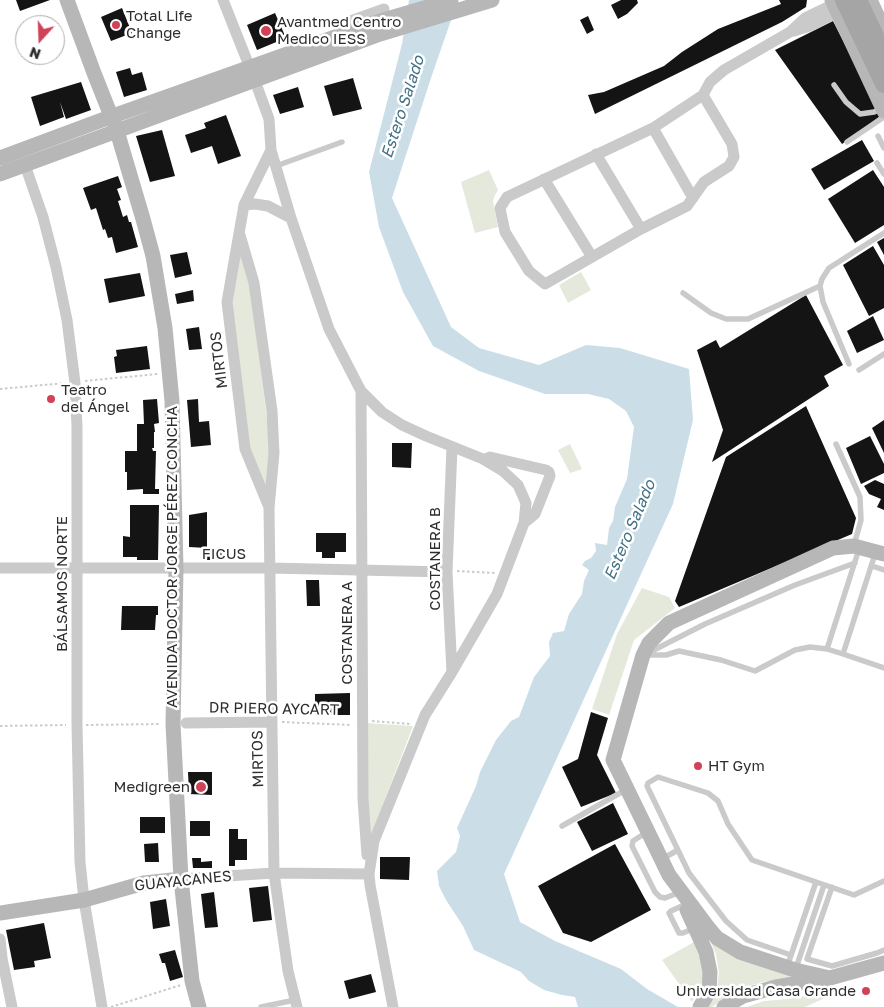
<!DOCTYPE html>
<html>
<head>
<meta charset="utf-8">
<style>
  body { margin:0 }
  #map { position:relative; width:884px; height:1007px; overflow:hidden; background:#fff; font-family:"Golos Text",sans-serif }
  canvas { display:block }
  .north { position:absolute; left:15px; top:15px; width:50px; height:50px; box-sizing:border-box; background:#fff; border:1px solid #ababab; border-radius:50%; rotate:200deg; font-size:14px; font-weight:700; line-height:20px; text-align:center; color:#2d2d2d }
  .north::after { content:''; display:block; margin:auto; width:18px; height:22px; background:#d24257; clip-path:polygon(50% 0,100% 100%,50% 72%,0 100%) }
</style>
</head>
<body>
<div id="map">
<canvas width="884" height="1007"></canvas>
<div class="north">N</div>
</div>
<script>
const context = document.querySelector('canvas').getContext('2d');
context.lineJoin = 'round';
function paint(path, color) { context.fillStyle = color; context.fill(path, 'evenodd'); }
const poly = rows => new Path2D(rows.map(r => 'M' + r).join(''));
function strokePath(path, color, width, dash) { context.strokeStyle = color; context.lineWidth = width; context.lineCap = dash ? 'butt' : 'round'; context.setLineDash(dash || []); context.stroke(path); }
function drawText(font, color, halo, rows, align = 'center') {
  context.font = font + ' "Golos Text",sans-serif'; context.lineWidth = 5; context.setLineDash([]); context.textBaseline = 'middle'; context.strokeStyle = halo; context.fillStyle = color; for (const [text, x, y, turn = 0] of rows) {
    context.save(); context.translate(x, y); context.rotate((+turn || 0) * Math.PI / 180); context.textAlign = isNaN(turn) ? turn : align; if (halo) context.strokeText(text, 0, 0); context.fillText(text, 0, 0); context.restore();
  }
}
const green = poly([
  [489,170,498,190,495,195,493,201,498,227,475,233,461,182],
  [235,233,246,257,270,441,269,508,245,449,223,303],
  [581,272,591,290,568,303,559,285],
  [570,444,582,469,570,473,558,450],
  [642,588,669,597,675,608,634,640,609,715,592,709,617,634],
  [366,723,413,726,367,846],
  [708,936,797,978,763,982,736,990,712,1007,707,1007,717,987,719,973,716,954],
  [694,942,703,960,704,978,692,1002,662,960],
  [848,988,805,1007,747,1007,764,1001,788,999]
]);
const water = poly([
  [409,0,458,0,431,78,392,198,451,327,479,348,539,365,586,345,620,348,689,369,693,420,673,504,504,874,520,922,555,941,621,969,647,989,678,1007,578,1007,575,997,562,995,544,990,529,981,521,972,474,950,463,926,446,900,439,886,437,871,456,852,460,836,457,828,476,786,480,772,496,740,511,721,519,717,534,677,550,656,549,642,553,633,564,631,569,614,582,594,584,581,589,570,582,565,585,561,591,558,596,551,595,543,607,545,609,528,613,521,615,507,627,479,634,427,626,411,609,399,588,394,545,394,479,371,433,346,403,292,379,227,369,172,402,44]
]);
const building = poly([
  [16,0,50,0,20,11],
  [621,0,637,0,638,3,627,14,618,19,611,5],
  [779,0,807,0,806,7,782,22,595,114,588,95,604,92,664,66,682,52,718,29,781,4],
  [122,8,132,33,111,41,101,17],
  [275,13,286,38,257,50,247,25],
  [588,16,594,30,587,34,580,20],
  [833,21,876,105,879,117,842,144,775,50],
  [130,68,132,75,142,72,147,90,124,97,116,72],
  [353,78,362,109,333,116,324,86],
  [81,82,91,110,66,119,60,102,64,117,40,126,31,97],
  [298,87,304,107,280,114,273,95],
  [226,115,241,156,218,164,212,146,191,153,185,135,206,128,204,123],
  [162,130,175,176,150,182,136,136],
  [862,140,874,161,824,190,811,169],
  [873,170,884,187,884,225,855,243,828,199],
  [118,176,122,187,117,189,121,200,118,201,123,217,127,215,129,222,131,222,138,247,116,253,112,237,108,238,105,229,103,230,96,208,91,210,83,188],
  [884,238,884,255,877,242],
  [873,246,884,265,884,308,869,316,843,265],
  [187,252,192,274,175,278,170,255],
  [140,273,145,296,109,303,104,279],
  [193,290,194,301,177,304,175,294],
  [806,295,843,365,824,376,829,386,712,462,723,430,697,350,716,340,720,348],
  [873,316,884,340,857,353,847,331],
  [199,327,202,349,189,350,186,329],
  [147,346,150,369,116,373,114,357,117,356,116,350],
  [157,399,159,423,154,424,155,432,154,432,154,448,152,448,153,451,156,451,155,489,159,489,159,494,143,494,143,489,127,490,127,472,125,472,125,451,137,451,137,424,144,424,143,400],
  [198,399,199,422,209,421,211,445,191,447,187,400],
  [806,406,856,518,852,534,679,607,675,601,726,457],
  [884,420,884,453,872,428],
  [870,436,884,464,884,473,861,484,846,448],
  [392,443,412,443,411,468,392,467],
  [875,480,884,484,884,510,877,507,881,499,869,494,864,486],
  [130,505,159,505,158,560,137,560,137,557,123,557,123,536,130,537],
  [207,512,207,548,189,547,189,515],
  [316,533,346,533,346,552,335,552,335,558,322,558,322,552,316,552],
  [223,548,223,560,206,560,206,549],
  [306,580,319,580,320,606,307,606],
  [122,606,158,606,158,615,156,615,155,630,121,630],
  [350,693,350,715,315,715,315,694],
  [591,712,608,718,597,755,616,793,581,807,562,767,578,759],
  [188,772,212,772,212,795,189,794],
  [613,803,628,834,592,851,577,822],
  [140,817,165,817,165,833,140,833],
  [190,821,210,821,210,836,190,836],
  [229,829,238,829,238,839,247,839,247,860,235,860,235,866,229,866],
  [158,843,159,862,145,862,144,844],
  [615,844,651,910,591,942,563,933,538,886],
  [380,857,410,857,409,880,380,879],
  [192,858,201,858,201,862,212,861,212,868,193,868],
  [268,886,272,920,253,922,249,888],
  [214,892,218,927,205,928,201,894],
  [166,899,170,926,153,929,150,902],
  [44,923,51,958,34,961,35,967,14,970,6,930],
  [175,950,183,977,170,981,165,963,162,963,159,954],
  [371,974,376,992,349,999,344,981]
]);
const path = poly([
  [85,381,157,374],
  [0,389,65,383],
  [457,571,495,573],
  [372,721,410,724],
  [282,722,352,725],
  [86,725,161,724],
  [0,726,66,725],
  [111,1007,181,985]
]);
const lane = poly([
  [834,85,846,102,860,114,874,112,882,108],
  [878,136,884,148],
  [847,142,884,117],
  [877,163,884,174],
  [276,166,342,142],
  [683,293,711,313,726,319,748,319,820,286],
  [849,364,823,302,820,286,822,279,829,268,884,233],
  [859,370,884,354],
  [836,444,860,497,861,520,854,545],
  [872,566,884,570],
  [827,649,859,549],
  [648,653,705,624,795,585,855,563],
  [843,654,875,554],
  [645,655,666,655,679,651,721,660,755,671,795,650,810,647,827,649,843,654,884,668],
  [562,826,627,789],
  [647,832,633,841,632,846,655,892,660,897,665,898,678,893],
  [662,859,678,850],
  [832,887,807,959,832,966,877,953,884,950],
  [684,905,671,911,669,913,679,933,683,933,695,928],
  [791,955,747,940,726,921,689,873,647,786,648,783,658,777,708,793,718,801,728,824,752,860,854,895,884,881],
  [787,967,816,882],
  [796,968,824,885],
  [261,1007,295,1000]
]);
const street = poly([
  [223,0,250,68],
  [794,31,810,26,838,12],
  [344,34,342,28,345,23,384,9],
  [255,81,269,119,271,150,291,218,329,329,361,391,382,412,402,425,426,436,483,459,503,471,518,485,526,503,524,523,497,594,452,672,425,715,374,841,369,874,370,885,393,1007],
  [703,95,732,144,734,157,729,166,704,182,687,206,641,229,545,284,529,271,505,232,500,208,507,197,653,128,703,95,710,82,724,70,790,32,805,18,834,4],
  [653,128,693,198],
  [596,154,641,229],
  [25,165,43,217,56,267,67,320,75,383,77,427,77,725,80,862,84,900,102,1007],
  [544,179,592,257],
  [244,205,255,204,268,206,291,218],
  [240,235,254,283,272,411,274,453,269,508,274,873,288,971,297,1007],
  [361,391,363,799,367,855],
  [452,447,447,572,452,672],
  [485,459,490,457,546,470,549,472,550,476,535,514,524,523],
  [268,505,245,449,227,302,244,205,271,150],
  [0,568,270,568,447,572],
  [186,723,272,722],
  [181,879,274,873,369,874],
  [0,939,2,958,12,1007]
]);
const secondary = poly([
  [67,0,94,73,117,131,143,219,153,256,165,328,172,401,176,569,173,724,181,879,192,981,199,1007],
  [832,0,884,111],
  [870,0,884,30],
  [0,158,110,117,377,22,451,0],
  [0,174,380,34,492,0],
  [687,910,706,952,710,972,709,991,700,1007],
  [0,913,84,900,144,883,181,879],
  [830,978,795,970,740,952,717,938,707,926,669,875,613,760,643,655,649,643,669,623,833,548,854,546,884,554],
  [724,1007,743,996,776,987,830,978,884,963]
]);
const primary = poly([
  [844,0,884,84],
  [858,0,884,55]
]);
const markers = [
  [116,25,5,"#d24257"],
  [266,31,6,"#d24257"],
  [51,399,5,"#d24257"],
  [698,766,5,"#d24257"],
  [201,787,6,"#d24257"],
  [866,991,5,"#d24257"]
];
const poiNames = [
  ["Total Life",126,16],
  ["Change",126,33],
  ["Avantmed Centro",277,22],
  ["Medico IESS",277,39],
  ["Teatro",61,390],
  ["del Ángel",61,407],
  ["HT Gym",708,766],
  ["Medigreen",190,787,"right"],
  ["Universidad Casa Grande",856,991,"right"]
];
const streetNames = [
  ["MIRTOS",219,360,-97],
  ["FICUS",224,554],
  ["AVENIDA DOCTOR JORGE PÉREZ CONCHA",172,557,-90],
  ["COSTANERA B",435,559,-90],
  ["BÁLSAMOS NORTE",62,584,-90],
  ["COSTANERA A",347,633,-90],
  ["DR PIERO AYCART",274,709,1],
  ["MIRTOS",258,759,-91],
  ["GUAYACANES",183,881,-6]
];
const waterNames = [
  ["Estero Salado",403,107,-72],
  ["Estero Salado",630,530,-67]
];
paint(green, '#e4e9dc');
paint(water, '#cbdee7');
paint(building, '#141414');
strokePath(path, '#cacaca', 2, [2.5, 2.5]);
strokePath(lane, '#cacaca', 5.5);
strokePath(street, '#cacaca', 11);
strokePath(secondary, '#b7b7b7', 15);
strokePath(primary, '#a5a5a5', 18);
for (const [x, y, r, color] of markers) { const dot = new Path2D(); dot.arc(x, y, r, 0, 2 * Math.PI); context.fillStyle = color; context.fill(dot); strokePath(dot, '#fff', 2); }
drawText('15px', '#2d2d2d', '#fff', poiNames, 'left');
drawText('15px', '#2d2d2d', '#fff', streetNames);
drawText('italic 16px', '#447286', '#fff', waterNames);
</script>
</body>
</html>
